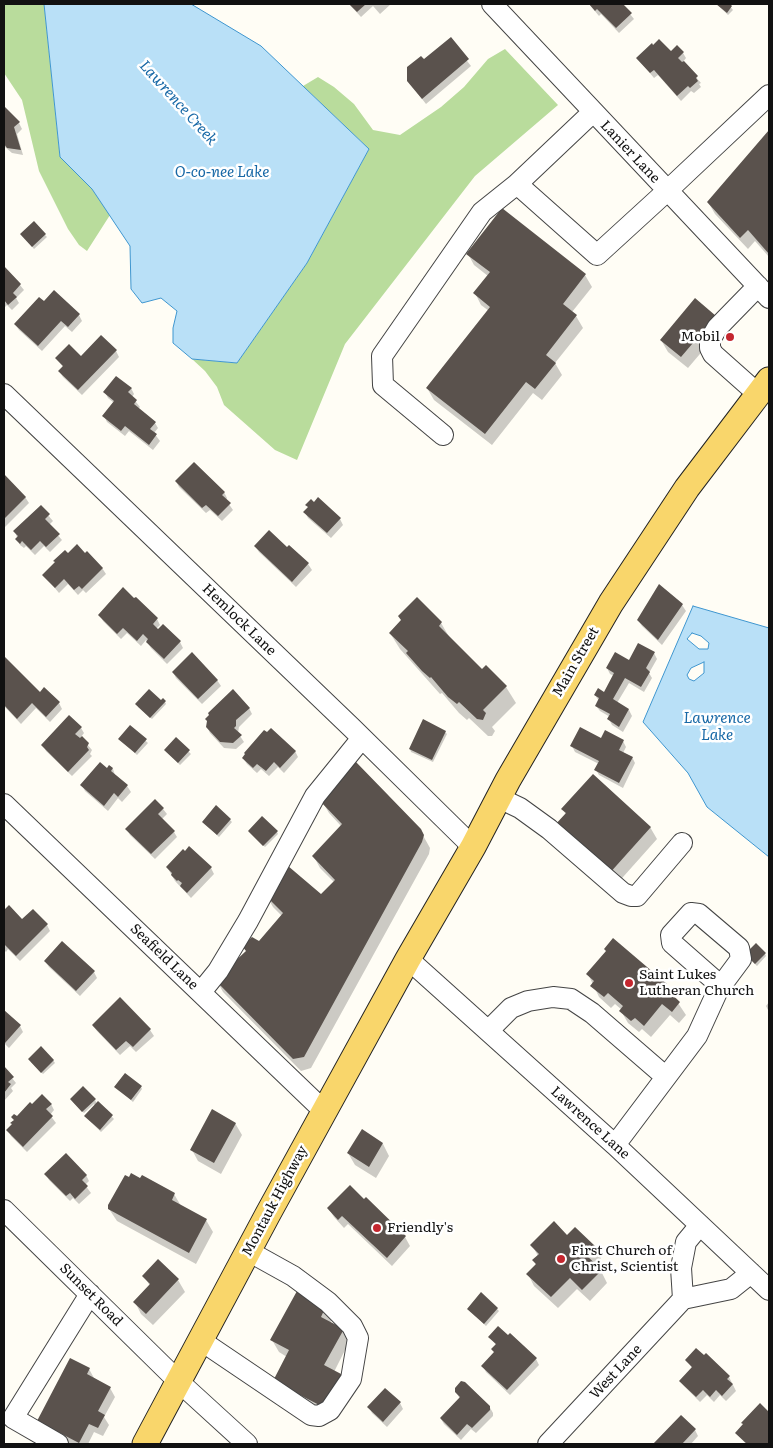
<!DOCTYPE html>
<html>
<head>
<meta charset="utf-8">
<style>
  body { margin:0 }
  #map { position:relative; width:773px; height:1448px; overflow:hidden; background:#fffdf5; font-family:Literata,serif }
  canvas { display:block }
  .frame { position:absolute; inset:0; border:5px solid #111; pointer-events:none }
</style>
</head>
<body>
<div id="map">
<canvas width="773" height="1448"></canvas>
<div class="frame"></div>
</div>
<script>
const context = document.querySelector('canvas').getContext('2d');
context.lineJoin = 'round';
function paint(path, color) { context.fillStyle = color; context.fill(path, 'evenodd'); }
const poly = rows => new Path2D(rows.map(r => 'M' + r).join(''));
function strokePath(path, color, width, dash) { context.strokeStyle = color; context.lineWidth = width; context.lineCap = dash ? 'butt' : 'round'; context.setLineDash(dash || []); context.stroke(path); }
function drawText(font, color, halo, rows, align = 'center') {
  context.font = font + ' Literata,serif'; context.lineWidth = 5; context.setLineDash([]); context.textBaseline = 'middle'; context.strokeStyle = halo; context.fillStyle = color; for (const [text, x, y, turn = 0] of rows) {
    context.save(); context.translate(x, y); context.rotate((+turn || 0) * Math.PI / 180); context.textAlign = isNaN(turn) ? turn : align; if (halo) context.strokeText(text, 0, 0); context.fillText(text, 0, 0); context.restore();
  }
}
const forest = poly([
  [4,4,44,4,60,157,92,189,110,215,87,251,79,245,68,229,39,171,22,100,4,73],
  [505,49,558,105,475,176,345,344,297,460,275,450,224,405,217,387,205,371,192,359,237,363,307,263,369,149,303,86,318,77,334,87,354,104,373,130,400,135,441,107,464,87,488,59]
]);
const water = poly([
  [44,4,191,4,261,46,369,149,307,263,237,363,192,359,173,343,173,328,177,311,161,298,142,303,131,289,130,246,92,189,60,157,44,4],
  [693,606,769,628,769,857,707,807,688,773,643,722,693,606],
  [692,633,701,636,709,643,708,649,699,649,687,639,692,633],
  [704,662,704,673,694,681,689,679,687,675,691,668,704,662]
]);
const shadow = poly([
  [349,4,391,4,380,14,373,6,361,17],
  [589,4,622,4,634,19,619,33,601,14,599,16],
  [719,4,728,4,733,10,728,15,720,7],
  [450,39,471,66,426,104,408,81,424,61],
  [671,52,683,53,686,58,683,62,701,83,699,84,701,87,694,93,691,91,681,101,658,75,654,78,638,59],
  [4,108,19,123,22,129,17,134,23,155,12,153,5,147,4,148],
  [769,132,769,257,755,241,748,249,715,214,708,202],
  [503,210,585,275,592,287,572,312,576,316,583,328,555,363,562,375,542,400,533,393,492,445,434,400,427,388,489,311,481,305,475,293,488,276,474,265,468,254],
  [45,235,47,237,34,249,23,236],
  [4,268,20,285,24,290,16,298,19,303,12,310,7,305,4,308],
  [695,300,722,328,688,368,668,352,661,340],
  [44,303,79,315,82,321,72,332,65,326,42,351,19,330,15,324],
  [116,351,119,357,82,395,63,377,59,371,63,367,56,358,81,358],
  [131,388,134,394,132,397,140,407,138,409,155,423,158,428,154,433,160,441,153,450,129,431,125,436,107,422,104,416,114,403,108,398,105,392],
  [4,476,25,497,29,503,4,528],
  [176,481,224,492,227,498,226,500,233,510,222,521,210,510,206,513,179,487],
  [41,507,53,521,49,525,62,540,50,552,44,546,35,555,26,546,24,548,20,545,15,532],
  [305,512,340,519,343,525,331,538,308,518],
  [255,546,287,549,289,547,308,564,312,570,296,587,259,552],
  [68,555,102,568,106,574,86,593,83,590,78,595,68,584,59,593,44,575],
  [660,586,682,605,686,611,662,645,642,626,638,620],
  [417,599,441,623,451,640,482,671,506,687,516,703,492,727,495,731,492,736,488,736,469,718,467,720,459,713,442,693,440,694,400,649,390,633,402,621],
  [100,615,157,619,160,625,156,629,158,631,163,626,180,642,183,648,167,664,151,648,146,640,141,646,127,633,121,639,103,621],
  [654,653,657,659,649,673,652,678,644,692,629,683,617,703,629,710,632,716,623,732,612,725,609,719,610,717,600,711,596,706,599,701,595,695,604,693,614,676,610,674,607,668],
  [4,658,40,694,59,703,62,709,50,722,36,708,21,724,4,706],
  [173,672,217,680,221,686,202,704,176,678],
  [165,702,166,704,152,719,138,707],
  [249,708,252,714,239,727,238,733,244,742,236,749,224,748,210,733,207,727],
  [130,727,148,743,137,755,120,739],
  [81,728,84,733,81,737,92,750,90,754,92,756,72,776,46,751,43,745],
  [445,732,447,734,433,762,411,752,410,749],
  [176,739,191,754,180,765,165,750],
  [602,740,623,741,626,747,623,753,632,757,635,763,623,788,599,775,596,770,599,764,575,752,572,746],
  [295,751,298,757,284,773,278,767,269,776,261,769,257,773,247,764,243,758],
  [110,766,113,769,115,775,127,786,131,792,122,802,118,798,108,811,85,791,82,785],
  [322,801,420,830,430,848,429,854,311,1068,301,1071,223,992,217,981,259,943,282,916,273,907,266,895,321,895,334,882,320,868,314,857,341,826,329,813],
  [163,809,167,814,161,820,174,832,177,837,155,859,130,835,127,829],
  [563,810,650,827,657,839,615,886],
  [230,820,232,822,219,837,203,822],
  [277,832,278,834,265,847,251,833],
  [167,867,211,868,214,874,191,898,175,881],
  [9,907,22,921,33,910,47,925,50,931,20,961,8,949,6,952,4,950,4,912],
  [607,952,666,985,686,1015,679,1023,670,1015,651,1037,642,1029,639,1032,628,1023,621,1011,622,1010,615,1004,611,1008,599,997,588,974],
  [765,954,766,956,757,966,748,957],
  [45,961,94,972,97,978,80,996,49,967],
  [120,999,150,1030,154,1036,136,1052,130,1046,120,1055,97,1031,93,1026],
  [769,1002,769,1012,766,1006],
  [4,1011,20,1026,23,1032,9,1048,4,1043],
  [53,1060,55,1063,43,1074,31,1062],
  [4,1068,16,1083,11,1088,13,1091,4,1101],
  [116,1087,141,1087,142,1089,133,1102],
  [95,1100,97,1104,98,1103,114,1119,101,1132,87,1118,95,1106,94,1104,84,1113,73,1102],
  [51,1104,54,1110,50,1115,56,1123,27,1152,11,1136,8,1130,17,1118],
  [235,1123,242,1135,221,1174,198,1161,192,1150],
  [362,1131,383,1144,389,1156,376,1178,355,1165,348,1153],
  [46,1174,86,1175,89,1181,85,1185,91,1193,79,1204,73,1198,70,1201,49,1180],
  [141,1180,174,1194,181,1206,206,1220,213,1232,196,1264,117,1221,109,1209],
  [366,1198,405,1237,410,1246,392,1266,348,1224,344,1228,334,1217,329,1209,364,1201],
  [567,1236,594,1247,601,1258,595,1265,601,1271,607,1283,590,1301,577,1289,558,1308,534,1286,528,1274,536,1265,534,1261,538,1256,532,1245],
  [144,1276,178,1280,185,1292,153,1325,141,1314,135,1302,150,1286],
  [326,1307,332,1319,330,1323,343,1330,349,1342,334,1372,332,1419,281,1392,287,1357,279,1352,272,1340],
  [468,1309,497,1309,499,1311,486,1326],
  [490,1337,536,1359,539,1365,510,1395,486,1372,483,1366,495,1353,496,1345],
  [687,1360,729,1377,736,1391,726,1401,720,1395,714,1402,707,1395,700,1402,684,1386,680,1381,692,1368],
  [89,1369,94,1378,110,1388,115,1397,104,1417,109,1425,103,1436,94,1432,88,1444,71,1444,43,1430],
  [456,1392,489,1406,493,1413,493,1416,476,1433,471,1429,461,1440,444,1424,441,1419,460,1399],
  [400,1403,403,1409,387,1427,372,1413,369,1407],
  [760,1404,769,1413,769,1444,746,1444,736,1433],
  [681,1417,695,1430,698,1436,691,1444,655,1444]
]);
const building = poly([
  [349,4,366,4,357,12],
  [589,4,623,4,632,13,616,28,597,9,595,11],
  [716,4,730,4,732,6,727,13],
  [451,37,469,59,422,99,407,81,407,67,421,56,424,59],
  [659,39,671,51,677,45,684,52,678,58,682,62,684,61,698,76,696,78,698,81,690,88,688,86,677,96,654,70,650,73,636,58,652,43,653,45],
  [4,106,20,122,14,127,21,150,7,148,4,144],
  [769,130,769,254,748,230,740,238,707,202],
  [502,208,586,274,563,304,577,315,546,355,556,363,535,389,526,382,485,434,426,388,490,307,473,293,490,272,466,254],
  [34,221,46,234,32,247,20,234],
  [4,266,21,284,13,293,17,297,8,305,4,300],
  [54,290,80,314,68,327,61,321,38,346,14,324,39,297,44,301],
  [695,298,716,316,681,357,660,340],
  [101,335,117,350,78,390,58,371,63,366,55,358,69,344,81,356],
  [116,376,132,388,128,392,137,400,134,404,156,422,150,429,157,434,149,445,125,426,121,431,102,416,114,401,103,392],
  [194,462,225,492,222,495,231,503,218,516,206,505,202,508,175,481],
  [4,474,26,497,4,519],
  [318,497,341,518,327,533,303,512,308,507,305,505,311,499,314,502],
  [41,505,50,514,45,519,60,534,46,547,40,541,31,550,22,541,20,544,15,539,18,536,13,531],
  [269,530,287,547,289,545,309,563,292,582,254,546],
  [77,544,85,553,87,551,103,568,82,589,79,586,74,590,64,579,55,588,42,575,55,562,53,561,65,550,68,553],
  [659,584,683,604,658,640,637,620],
  [123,587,134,598,136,597,158,618,153,624,158,629,163,624,181,641,164,659,146,642,148,639,143,634,137,641,123,628,117,634,98,615],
  [417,597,442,622,439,626,482,669,486,665,507,686,483,710,486,713,483,720,477,719,459,702,457,704,448,697,431,677,430,678,422,671,406,653,408,651,389,633,401,620,398,616],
  [638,643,655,652,646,668,650,672,641,687,625,678,613,699,629,709,619,727,607,719,610,714,595,706,599,698,594,695,598,688,604,692,614,673,606,668,615,652,629,660],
  [192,652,218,680,198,699,172,672],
  [4,656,40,692,44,687,60,702,46,717,32,703,17,719,4,705],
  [149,689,161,700,163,698,166,701,150,718,135,704],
  [233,689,250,708,236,720,236,726,234,728,242,735,233,743,220,742,206,727,207,721,205,719,209,715,208,713],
  [69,715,82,727,75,734,80,738,82,736,89,743,87,747,89,750,68,772,41,745],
  [423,719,446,731,432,760,409,749],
  [130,725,147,739,135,753,118,739],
  [580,727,601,738,605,730,624,740,619,750,633,757,619,783,594,770,599,761,570,746],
  [271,728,296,751,280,768,274,762,266,771,257,764,253,768,242,758,245,754,244,753,264,730,267,732],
  [176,737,190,750,178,763,164,750],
  [100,762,107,768,109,765,113,768,111,771,128,785,118,797,114,793,104,806,80,785],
  [356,762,421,829,424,835,422,842,304,1057,293,1059,215,980,246,951,242,946,252,937,259,941,283,913,265,895,281,860,321,894,335,880,312,856,342,824,320,801],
  [593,774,651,827,608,875,554,826,566,813,561,809],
  [155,799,164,808,158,814,175,831,151,854,125,829],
  [216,805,231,819,217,835,202,822],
  [262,816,278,831,263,846,248,831],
  [189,846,212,867,187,893,180,886,182,883,178,880,177,881,171,875,172,873,166,867,183,849,185,851],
  [9,905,22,919,33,909,48,924,16,956,4,944,4,910],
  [613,938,667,984,664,987,680,1002,672,1012,662,1004,644,1026,635,1018,631,1021,619,1011,623,1006,608,993,604,997,590,986,594,981,586,974,606,951,604,949],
  [62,941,95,971,76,991,44,961],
  [756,943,766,953,755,964,745,954],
  [120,997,151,1029,133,1047,126,1041,116,1050,92,1025],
  [4,1010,21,1025,5,1043,4,1041],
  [41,1046,54,1060,41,1073,28,1059],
  [4,1066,14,1077,8,1082,11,1084,4,1093],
  [125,1073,142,1086,131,1100,114,1087],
  [83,1086,96,1099,82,1112,70,1099],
  [42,1094,52,1104,46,1109,53,1116,23,1147,6,1130,12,1124,10,1123,14,1120,11,1117,14,1114,17,1116,30,1102,32,1104],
  [98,1101,113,1115,100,1130,84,1116],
  [212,1109,236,1123,214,1163,190,1150],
  [362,1129,383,1143,369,1167,347,1153],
  [66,1153,87,1175,82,1180,88,1186,75,1199,70,1193,66,1196,44,1174],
  [131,1173,140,1178,142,1175,175,1193,172,1200,207,1219,189,1253,108,1209,108,1205,125,1175,129,1177],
  [350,1185,364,1199,366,1197,406,1236,387,1258,342,1216,338,1220,327,1208],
  [554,1221,567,1235,575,1227,595,1246,586,1255,602,1270,582,1290,570,1278,551,1297,526,1274,536,1264,532,1260,539,1254,530,1245],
  [158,1259,179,1279,146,1314,133,1302,150,1284,142,1276],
  [297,1291,326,1306,321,1317,344,1329,324,1365,343,1375,325,1408,273,1381,289,1350,270,1340],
  [481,1292,498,1308,484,1324,467,1309],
  [498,1326,508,1335,510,1333,537,1358,507,1390,481,1366,494,1352,491,1349,496,1344,488,1337],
  [696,1348,704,1355,706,1353,730,1376,727,1379,733,1384,722,1396,716,1390,710,1397,703,1390,696,1397,679,1381,692,1367,685,1360],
  [70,1358,90,1368,87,1374,111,1387,98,1411,105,1415,98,1428,89,1424,79,1443,37,1421],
  [461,1381,465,1382,490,1406,490,1410,472,1428,467,1424,457,1435,440,1418,460,1397,455,1392,455,1388],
  [385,1388,401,1402,383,1422,367,1407],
  [760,1403,769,1412,769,1444,747,1444,735,1433,743,1424,741,1423],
  [681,1415,696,1429,682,1444,653,1444]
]);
const minor = poly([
  [492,4,769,298],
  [593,112,517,184,597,255,667,191,769,95],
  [758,286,717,328,710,340,710,348,713,354,758,394],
  [4,394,352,728,473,847],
  [443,435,383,385,382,356,482,212,517,184],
  [499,798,520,808,549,829,623,893,631,896,637,896,682,843],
  [4,804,324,1111],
  [408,959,615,1145,769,1290],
  [201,992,218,971,248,921,315,796,362,738],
  [488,1031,511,1008,528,1001,553,997,571,999,592,1013,666,1077],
  [615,1145,697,1036,718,990,721,986,741,959,739,948,699,914,691,913,671,935,672,943,721,986],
  [4,1210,178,1381,247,1444],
  [683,1299,681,1268,686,1242,700,1225],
  [200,1340,311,1415,319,1416,330,1410,351,1379,358,1338,352,1326,328,1302,293,1276,248,1251],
  [58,1444,13,1418,90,1294],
  [548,1444,683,1299,731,1289,751,1273]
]);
const major = poly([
  [145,1444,269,1212,408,959,473,847,508,780,611,603,687,488,769,380]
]);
const markers = [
  [730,337,5,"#c4262e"],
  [629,983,5,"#c4262e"],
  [377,1228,5,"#c4262e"],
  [561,1259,5,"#c4262e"]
];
const streetNames = [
  ["Lanier Lane",630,152,47],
  ["Hemlock Lane",239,620,44],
  ["Main Street",576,662,-60],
  ["Seafield Lane",164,957,44],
  ["Lawrence Lane",590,1123,42],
  ["Montauk Highway",275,1201,-62],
  ["Sunset Road",91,1295,45],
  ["West Lane",616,1372,-47]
];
const poiNames = [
  ["Mobil",720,337,"right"],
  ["Saint Lukes",639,975],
  ["Lutheran Church",639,991],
  ["Friendly's",387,1228],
  ["First Church of",571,1251],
  ["Christ, Scientist",571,1267]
];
const waterNames = [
  ["Lawrence Creek",178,103,48],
  ["O-co-nee Lake",222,173],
  ["Lawrence",717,719],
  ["Lake",717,736]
];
paint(forest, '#b9dc9c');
paint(water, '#b9e0f7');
strokePath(water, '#3f96cf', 1);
paint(shadow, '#0003');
paint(building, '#5a524d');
strokePath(minor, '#444', 22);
strokePath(major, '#222', 27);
strokePath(minor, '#fff', 20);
strokePath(major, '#f9d66b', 25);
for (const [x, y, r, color] of markers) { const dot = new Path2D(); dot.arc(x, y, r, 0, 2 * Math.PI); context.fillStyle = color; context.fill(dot); strokePath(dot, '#fff', 2); }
drawText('14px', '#111', '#fff', streetNames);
drawText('14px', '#111', '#fff', poiNames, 'left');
drawText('italic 15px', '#1768a6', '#fff', waterNames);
</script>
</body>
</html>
